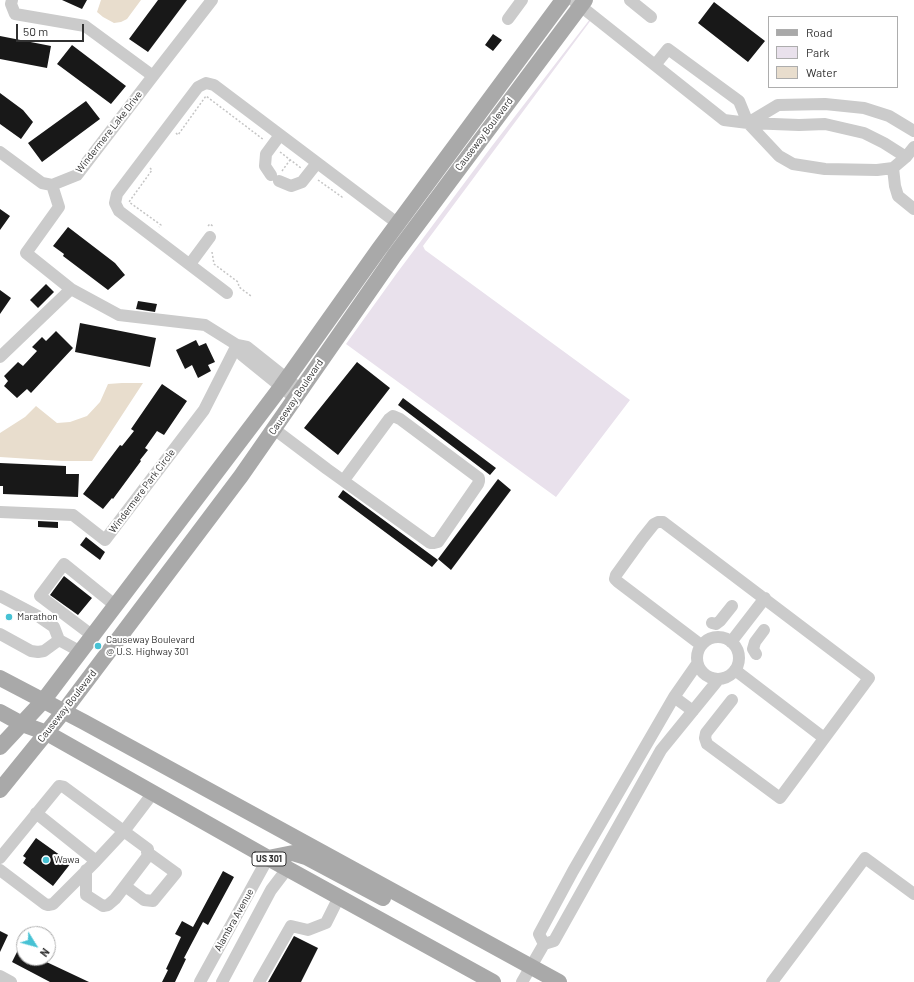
<!DOCTYPE html>
<html>
<head>
<meta charset="utf-8">
<style>
  body { margin:0 }
  #map { position:relative; width:914px; height:982px; overflow:hidden; background:#fff; font-family:Barlow,sans-serif }
  canvas { display:block }
  .legend { position:absolute; left:768px; top:16px; width:130px; height:72px; box-sizing:border-box; background:#fff; border:1px solid #adadad; margin:0; padding:5px 7px; list-style:none; font-size:12px; color:#313131 }
  .legend li { display:flex; align-items:center; gap:8px; height:20px }
  .legend b { width:20px; border:1px solid #adadad }
  .north { position:absolute; left:16px; top:926px; width:40px; height:40px; box-sizing:border-box; background:#fff; border:1px solid #adadad; border-radius:50%; rotate:127deg; font-size:11px; font-weight:700; line-height:16px; text-align:center; color:#313131 }
  .north::after { content:''; display:block; margin:auto; width:14px; height:18px; background:#47c2d4; clip-path:polygon(50% 0,100% 100%,50% 72%,0 100%) }
  .scale { position:absolute; left:16px; top:24px; width:68px; height:18px; box-sizing:border-box; border:2px solid #313131; border-top:0; padding-left:5px; font-size:12px; line-height:14px; white-space:nowrap; color:#313131; -webkit-text-stroke:3px #fff; paint-order:stroke }
</style>
</head>
<body>
<div id="map">
<canvas width="914" height="982"></canvas>
<ul class="legend">
<li><b style="height:5px;background:#a9a9a9"></b>Road</li>
<li><b style="height:11px;background:#e9e1ec"></b>Park</li>
<li><b style="height:11px;background:#e8ddcd"></b>Water</li>
</ul>
<div class="north">N</div>
<div class="scale">50 m</div>
</div>
<script>
const context = document.querySelector('canvas').getContext('2d');
context.lineJoin = 'round';
function paint(path, color) { context.fillStyle = color; context.fill(path, 'evenodd'); }
const poly = rows => new Path2D(rows.map(r => 'M' + r).join(''));
function strokePath(path, color, width, dash) { context.strokeStyle = color; context.lineWidth = width; context.lineCap = dash ? 'butt' : 'round'; context.setLineDash(dash || []); context.stroke(path); }
function drawText(font, color, halo, rows, align = 'center') {
  context.font = font + ' Barlow,sans-serif'; context.lineWidth = 4; context.setLineDash([]); context.textBaseline = 'middle'; context.strokeStyle = halo; context.fillStyle = color; for (const [text, x, y, turn = 0] of rows) {
    context.save(); context.translate(x, y); context.rotate((+turn || 0) * Math.PI / 180); context.textAlign = isNaN(turn) ? turn : align; if (halo) context.strokeText(text, 0, 0); context.fillText(text, 0, 0); context.restore();
  }
}
const green = poly([
  [590,19,591,20,423,246,425,250,630,400,556,497,346,344,397,273,492,146]
]);
const water = poly([
  [101,0,141,0,127,19,121,22,114,23,103,17,97,12],
  [122,383,143,383,92,461,62,461,0,457,0,433,25,417,36,406,57,423,70,422,87,416,100,402,108,384]
]);
const building = poly([
  [62,0,87,0,82,9],
  [158,0,187,0,148,52,129,39],
  [714,2,765,41,748,62,698,23],
  [493,34,502,40,493,51,485,45],
  [0,36,51,46,47,68,0,59],
  [72,45,126,86,111,104,57,64],
  [0,93,23,110,33,122,21,139,0,124],
  [86,101,100,119,42,162,28,143],
  [0,209,10,216,0,230],
  [68,227,115,263,125,275,108,290,63,256,64,254,53,246],
  [46,284,54,292,38,308,30,300],
  [0,290,11,298,0,314],
  [138,301,157,304,155,312,136,309],
  [80,323,156,338,150,367,75,352],
  [56,331,73,348,31,393,27,389,17,398,4,386,8,381,4,376,18,362,23,366,37,351,32,347,42,337,46,341],
  [196,340,199,346,206,343,215,362,208,365,211,371,198,378,192,365,185,369,176,350],
  [357,362,390,388,338,455,304,428],
  [162,384,187,401,164,435,157,431,145,448,148,450,140,460,141,461,113,499,112,498,103,509,83,494,120,445,122,446,134,431,131,429],
  [403,398,496,468,490,475,398,405],
  [0,463,66,466,66,474,79,474,78,497,3,494,3,486,0,486],
  [498,479,511,490,451,570,438,559],
  [343,490,438,560,432,567,338,497],
  [38,521,58,522,58,528,38,527],
  [86,537,105,552,100,560,80,545],
  [64,576,92,598,78,615,50,595],
  [36,838,71,863,53,886,23,863,26,858,23,856],
  [223,871,234,877,208,925,203,922,184,958,186,959,175,982,162,982,168,970,166,969,181,937,175,934,182,921,193,927],
  [0,931,8,935,0,952],
  [294,936,318,948,301,982,268,982],
  [24,938,24,958,38,958,89,982,50,982,12,962]
]);
const path = poly([
  [176,133,178,135,206,96,264,140],
  [280,152,301,168],
  [150,168,152,170,129,202,161,225,159,227],
  [282,171,290,160],
  [318,180,342,197,343,195],
  [208,226,210,224,214,227],
  [212,252,214,264,238,282,239,287,251,296]
]);
const minor = poly([
  [12,0,11,4,15,14,85,26,153,76,212,0],
  [573,0,724,120,748,123,778,105,825,104,864,108,889,116,914,131],
  [630,0,651,17],
  [508,19,522,0],
  [655,65,668,49,739,101,748,123],
  [0,152,42,183,52,185,77,175,153,76],
  [906,157,884,143,864,133,825,124,799,125,748,123,779,156,793,164,825,169,877,170,893,168,906,157,914,147],
  [893,168,895,186,898,196,914,209],
  [271,175,265,166,266,154,280,135],
  [279,181,291,186,302,182,317,163],
  [52,185,59,207,26,253,71,289,119,315,205,325,237,345,247,347,301,390],
  [190,264,210,237],
  [227,293,119,211,115,203,117,194,198,87,206,83,214,85,397,223],
  [237,345,242,355,295,398],
  [0,357,71,289],
  [274,429,327,469,430,543,434,543,438,542,478,484,479,481,479,478,400,419,393,416,389,419,344,480],
  [0,512,73,515,105,540,204,410,237,345],
  [0,596,38,616,54,627,59,640],
  [712,623,716,624,720,621,732,606],
  [0,634,31,651,38,652,44,651,59,640,81,652],
  [93,636,40,596,64,564,116,606],
  '697 658a21 21 0 1 1 42 0a21 21 0 1 1-42 0Z',
  [731,642,765,598],
  [701,645,618,582,615,579,616,575,642,539,654,524,658,522,663,522,869,678,780,798,707,744,705,738,706,733,732,700],
  [756,654,753,649,755,642,764,630],
  [735,670,824,738],
  [674,697,693,711],
  [36,813,96,861],
  [0,858,59,786,64,787,148,849,147,857,115,899,108,905,103,906,86,895,86,870],
  [0,870,45,904,48,905,53,904,96,861,124,831,153,793],
  [125,886,144,900,153,901,176,873,147,852],
  [544,944,539,934,573,871,674,697,697,664],
  [0,976,11,982],
  [200,982,268,858],
  [222,982,271,890,287,869],
  [259,982,291,926,308,930,326,923,339,897],
  [522,982,544,944,554,941,661,750,718,680],
  [772,982,865,858,914,894]
]);
const major = poly([
  [0,678,84,722,559,982],
  [0,712,22,724,47,733,268,858,493,982],
  [0,747,43,701,281,387,379,249,563,0],
  [0,790,64,711,241,476,394,256,585,0],
  [268,858,293,853,306,857,383,898]
]);
const markers = [
  [9,617,4,"#47c2d4"],
  [98,646,4,"#47c2d4"],
  [46,860,4,"#47c2d4"]
];
const shields = [
  [269,859,34]
];
const shieldNames = [
  ["US 301",269,859]
];
const streetNames = [
  ["Windermere Lake Drive",109,132,-52],
  ["Causeway Boulevard",484,134,-53],
  ["Causeway Boulevard",296,397,-56],
  ["Windermere Park Circle",142,491,-53],
  ["Causeway Boulevard",67,706,-52],
  ["Alambra Avenue",234,920,-61]
];
const poiNames = [
  ["Marathon",17,617],
  ["Causeway Boulevard",106,640],
  ["@ U.S. Highway 301",106,652],
  ["Wawa",54,860]
];
paint(green, '#e9e1ec');
paint(water, '#e8ddcd');
paint(building, '#181818');
strokePath(path, '#c5c5c5', 1.5, [2, 2]);
strokePath(minor, '#cbcbcb', 12);
strokePath(major, '#a9a9a9', 16);
for (const [x, y, r, color] of markers) { const dot = new Path2D(); dot.arc(x, y, r, 0, 2 * Math.PI); context.fillStyle = color; context.fill(dot); strokePath(dot, '#fff', 1.5); }
for (const [x, y, w] of shields) { const box = new Path2D(); box.roundRect(x - w / 2, y - 7, w, 14, 3); context.fillStyle = '#fff'; context.fill(box); strokePath(box, '#313131', 1); }
drawText('bold 9px', '#313131', null, shieldNames);
drawText('10px', '#313131', '#fff', streetNames);
drawText('10px', '#313131', '#fff', poiNames, 'left');
</script>
</body>
</html>
